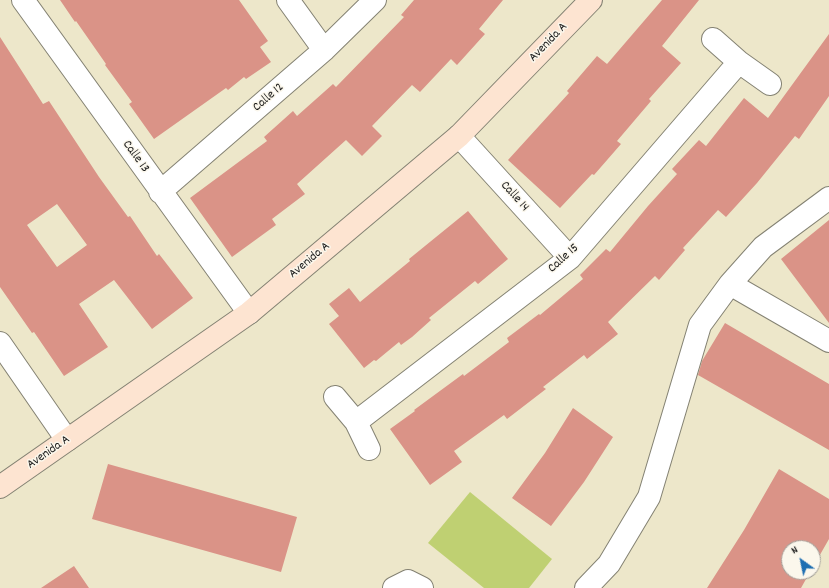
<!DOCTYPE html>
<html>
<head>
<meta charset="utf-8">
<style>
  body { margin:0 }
  #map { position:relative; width:829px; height:588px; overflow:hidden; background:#ede7ca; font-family:Dekko,sans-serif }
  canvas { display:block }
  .north { position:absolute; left:781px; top:540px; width:40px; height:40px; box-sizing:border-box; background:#fbf7ec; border:1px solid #a29f99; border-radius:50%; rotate:327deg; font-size:11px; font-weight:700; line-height:16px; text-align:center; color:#1c1c1c }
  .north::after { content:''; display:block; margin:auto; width:14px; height:18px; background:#1f6fb2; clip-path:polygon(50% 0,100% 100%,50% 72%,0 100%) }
</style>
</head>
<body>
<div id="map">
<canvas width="829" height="588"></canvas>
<div class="north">N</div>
</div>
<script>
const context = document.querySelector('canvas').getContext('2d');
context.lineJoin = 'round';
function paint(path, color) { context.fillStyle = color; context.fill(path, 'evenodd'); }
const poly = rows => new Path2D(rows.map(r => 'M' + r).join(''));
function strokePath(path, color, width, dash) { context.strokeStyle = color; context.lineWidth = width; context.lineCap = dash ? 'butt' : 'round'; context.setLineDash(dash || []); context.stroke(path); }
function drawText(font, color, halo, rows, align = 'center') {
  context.font = font + ' Dekko,sans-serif'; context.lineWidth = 3; context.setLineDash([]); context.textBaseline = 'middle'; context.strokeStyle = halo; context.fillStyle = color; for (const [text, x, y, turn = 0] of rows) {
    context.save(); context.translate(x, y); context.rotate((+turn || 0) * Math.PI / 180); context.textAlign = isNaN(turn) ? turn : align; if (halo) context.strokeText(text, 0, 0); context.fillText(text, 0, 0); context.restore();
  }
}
const green = poly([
  [470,492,552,559,529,588,484,588,428,543]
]);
const building = poly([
  [60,0,239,0,268,41,260,47,271,62,246,79,244,77,228,90,226,88,154,139,129,104,132,102,105,65,106,64,76,21,75,22],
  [414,0,503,0,479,29,485,34,457,65,451,59,420,92,412,85,372,126,382,136,362,156,346,140,297,184,305,194,272,219,276,225,232,257,190,198,267,141,264,137,293,111,297,116,333,84,336,87,404,17,401,15],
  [662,0,699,0,662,46,681,63,649,99,651,101,617,141,621,144,594,175,592,174,560,208,508,160,569,93,567,91,597,56,607,64],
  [829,34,829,96,799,139,795,136,757,183,726,217,718,210,683,248,685,250,659,280,655,276,608,322,618,334,587,359,584,355,543,387,546,389,507,419,504,415,454,451,462,462,430,485,390,429,415,411,414,410,463,374,464,376,509,342,507,338,539,314,540,315,583,279,580,275,606,249,610,252,648,206,677,174,672,169,699,140,706,146,744,98,768,118],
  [0,37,43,104,49,101,99,177,128,217,130,216,157,256,159,254,193,298,152,329,114,280,79,304,108,347,64,376,34,332,32,333,0,287],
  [57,204,87,245,57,267,27,225],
  [468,211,508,259,478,284,475,281,429,318,431,320,412,337,401,345,399,342,376,361,374,360,364,368,329,324,339,316,329,304,349,288,360,302,410,261,409,259],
  [829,220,829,323,781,259],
  [725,323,829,384,829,450,698,375,702,361],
  [573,408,613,437,584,482,551,526,512,498,545,453],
  [108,464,297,517,281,572,92,519],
  [779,469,829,499,829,539,813,567,813,548,789,548,789,572,810,572,801,588,707,588,744,530],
  [74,566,89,588,41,588]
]);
const street = poly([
  [23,0,249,313],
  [288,0,324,50],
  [713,39,739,62,770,84],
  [459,136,570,258],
  [160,192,324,50,375,0],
  [730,284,829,341],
  [0,343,67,440],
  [335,397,356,422,369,449],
  [356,422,570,258,739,62],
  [394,588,408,581,422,588],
  [586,588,609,564,649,497,700,325,730,284,763,247,829,198]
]);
const secondary = poly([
  [0,487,249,313,459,136,591,0]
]);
const streetNames = [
  ["Avenida A",549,43,-46],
  ["Calle 12",269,98,-41],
  ["Calle 13",135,157,54],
  ["Calle 14",514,197,48],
  ["Calle 15",564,259,-42],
  ["Avenida A",310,261,-40],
  ["Avenida A",49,453,-35]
];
paint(green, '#bfd072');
paint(building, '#da9387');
strokePath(street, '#848273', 24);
strokePath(secondary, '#848273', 24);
strokePath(street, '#fff', 22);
strokePath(secondary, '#fde4d1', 22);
drawText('13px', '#1c1c1c', '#fbf7ec', streetNames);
</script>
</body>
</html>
